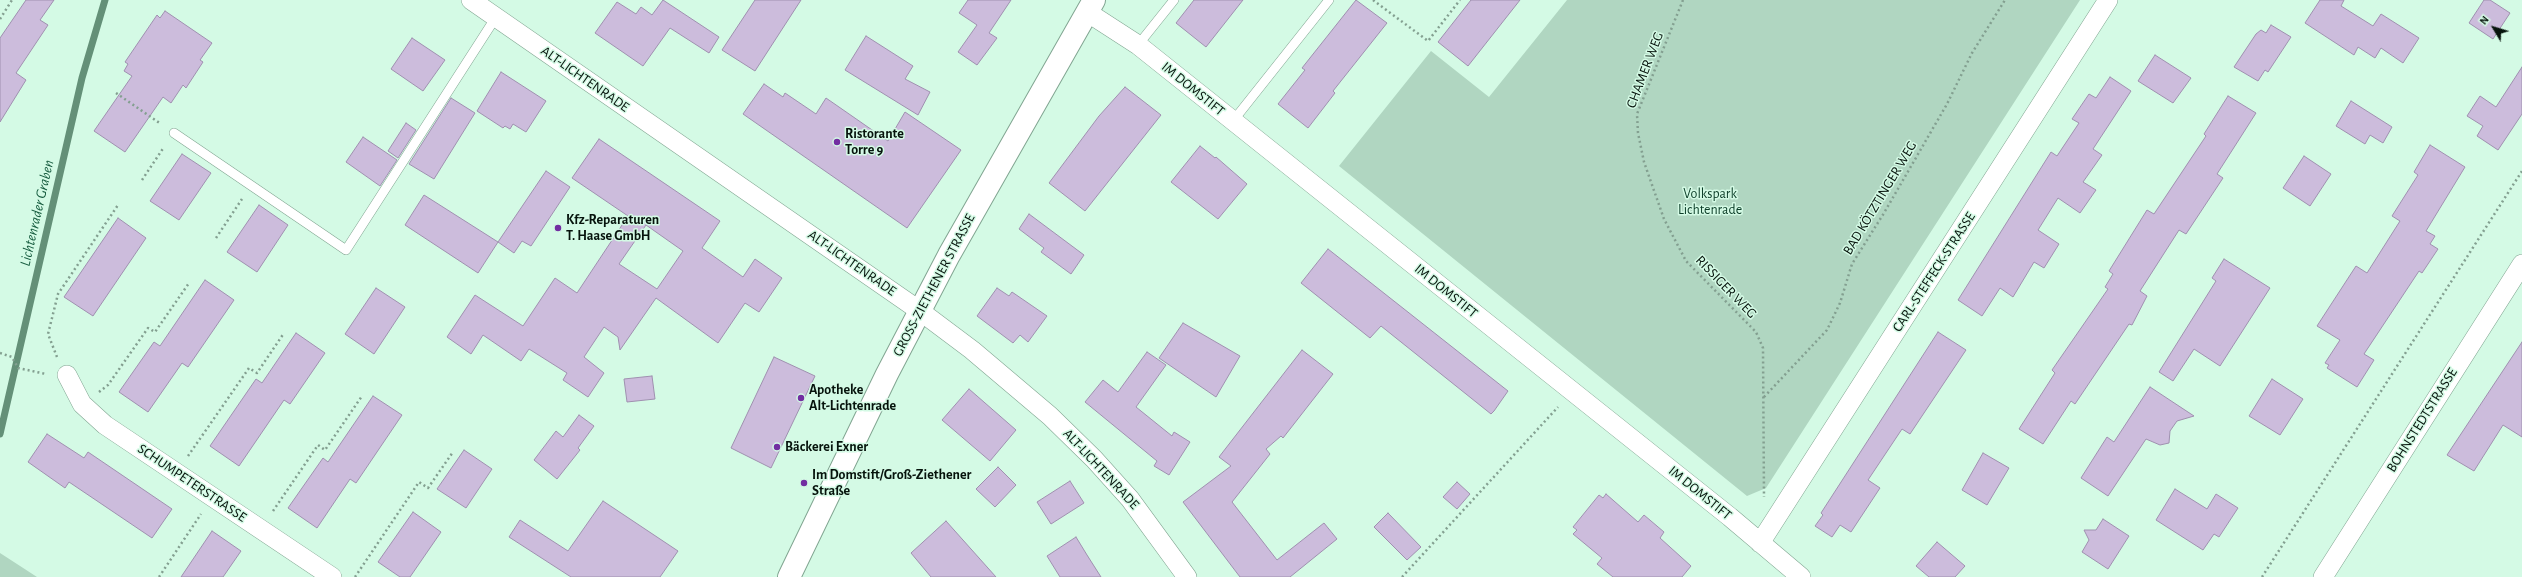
<!DOCTYPE html>
<html>
<head>
<meta charset="utf-8">
<style>
  body { margin:0 }
  #map { position:relative; width:2522px; height:577px; overflow:hidden; background:#d4fae5; font-family:"Alegreya Sans",sans-serif }
  canvas { display:block }
  .north { position:absolute; left:2474px; top:8px; width:40px; height:40px; -webkit-text-stroke:3px #d4fae5; paint-order:stroke; rotate:308deg; font-size:11px; font-weight:700; line-height:16px; text-align:center; color:#06130c }
  .north::after { content:''; display:block; margin:auto; width:14px; height:18px; background:#06130c; clip-path:polygon(50% 0,100% 100%,50% 72%,0 100%) }
</style>
</head>
<body>
<div id="map">
<canvas width="2522" height="577"></canvas>
<div class="north">N</div>
</div>
<script>
const context = document.querySelector('canvas').getContext('2d');
context.lineJoin = 'round';
function paint(path, color) { context.fillStyle = color; context.fill(path, 'evenodd'); }
const poly = rows => new Path2D(rows.map(r => 'M' + r).join(''));
function strokePath(path, color, width, dash) { context.strokeStyle = color; context.lineWidth = width; context.lineCap = dash ? 'butt' : 'round'; context.setLineDash(dash || []); context.stroke(path); }
function drawText(font, color, halo, rows, align = 'center') {
  context.font = font + ' "Alegreya Sans",sans-serif'; context.lineWidth = 3; context.setLineDash([]); context.textBaseline = 'middle'; context.strokeStyle = halo; context.fillStyle = color; for (const [text, x, y, turn = 0] of rows) {
    context.save(); context.translate(x, y); context.rotate((+turn || 0) * Math.PI / 180); context.textAlign = isNaN(turn) ? turn : align; if (halo) context.strokeText(text, 0, 0); context.fillText(text, 0, 0); context.restore();
  }
}
const green = poly([
  [1567,0,2080,0,1766,488,1747,496,1339,166,1431,51,1489,97],
  [0,553,17,564,37,577,0,577]
]);
const stream = poly([
  [0,434,82,78,105,0]
]);
const building = poly([
  [26,0,54,0,40,20,48,25,16,73,26,80,0,122,0,38,26,0],
  [663,0,719,37,709,53,670,28,643,66,595,33,617,2,636,14,641,7,652,15,663,0],
  [755,0,801,0,755,71,722,50,755,0],
  [968,0,1011,0,989,33,997,38,977,65,958,52,977,25,959,13,968,0],
  [1194,0,1243,0,1206,47,1176,23,1194,0],
  [1356,0,1387,23,1333,91,1335,93,1308,128,1278,104,1305,70,1302,68,1356,0],
  [1471,0,1520,0,1468,66,1438,42,1471,0],
  [2320,0,2344,0,2341,6,2373,26,2381,14,2419,38,2403,63,2381,48,2375,58,2358,47,2354,55,2305,23,2320,0],
  [2484,0,2490,0,2510,13,2493,39,2469,23,2484,0],
  [165,11,212,43,200,60,203,62,186,88,183,85,171,103,163,97,125,152,94,131,132,76,124,71,128,64,125,62,157,15,160,18,165,11],
  [2271,25,2291,37,2268,72,2265,70,2258,81,2234,67,2256,34,2261,30,2266,33,2271,25],
  [866,36,913,66,905,79,930,92,918,115,845,70,866,36],
  [412,38,445,60,423,91,391,69,412,38],
  [2155,55,2191,78,2173,103,2138,81,2155,55],
  [2522,67,2522,114,2498,150,2477,136,2483,126,2467,116,2480,96,2496,107,2522,67],
  [501,72,546,101,526,132,513,124,510,129,505,126,503,128,477,111,501,72],
  [2110,77,2131,91,2093,149,2102,155,2083,182,2096,190,2080,213,2058,198,2038,230,2059,244,2044,268,2034,262,2013,297,2000,288,1982,316,1958,300,2051,152,2057,156,2079,123,2072,119,2089,94,2096,98,2110,77],
  [764,84,783,97,785,93,816,114,826,98,888,141,905,112,961,150,907,228,743,114,764,84],
  [1125,87,1161,115,1085,211,1049,183,1099,116,1125,87],
  [2228,96,2256,113,2217,174,2223,178,2186,234,2179,230,2140,291,2147,296,2132,325,2129,324,2075,404,2071,401,2043,444,2019,429,2055,373,2052,370,2108,289,2105,287,2113,274,2109,271,2147,210,2154,214,2206,136,2204,134,2228,96],
  [451,98,475,113,434,179,409,164,451,98],
  [2351,101,2392,127,2383,143,2370,135,2365,144,2336,126,2351,101],
  [406,123,416,130,398,158,388,151,406,123],
  [363,137,397,160,380,186,346,162,363,137],
  [599,139,720,221,702,248,743,277,755,259,782,278,759,312,745,303,718,343,656,298,620,350,618,337,604,327,584,357,604,373,588,397,563,380,567,373,529,349,521,361,483,335,471,354,447,337,475,295,523,326,555,278,577,293,628,216,572,178,599,139],
  [646,225,683,251,657,289,619,264,646,225],
  [2430,145,2465,167,2426,231,2435,236,2430,244,2438,249,2422,273,2419,271,2364,354,2374,360,2357,387,2327,368,2329,365,2325,363,2340,340,2317,326,2356,266,2367,273,2400,221,2392,216,2418,175,2414,172,2430,145],
  [1200,146,1215,158,1216,157,1247,184,1218,219,1171,182,1200,146],
  [182,154,211,173,179,220,150,201,182,154],
  [2304,156,2331,174,2310,206,2283,188,2304,156],
  [546,171,570,187,531,246,522,241,514,253,498,242,478,273,405,225,424,195,498,242,546,171],
  [259,205,288,225,257,272,227,252,259,205],
  [1029,214,1084,255,1071,274,1041,252,1044,248,1019,229,1029,214],
  [118,218,146,238,93,316,64,297,118,218],
  [1328,249,1508,391,1494,411,1491,414,1381,326,1370,338,1301,283,1328,249],
  [2224,259,2270,288,2220,366,2194,349,2173,381,2159,372,2216,281,2212,278,2224,259],
  [205,280,234,300,188,367,182,363,148,412,119,392,154,342,160,346,205,280],
  [376,288,405,307,374,354,345,334,376,288],
  [997,288,1009,296,1012,292,1047,316,1028,342,1020,335,1013,343,977,316,997,288],
  [1183,323,1240,356,1216,397,1159,358,1183,323],
  [1938,332,1966,350,1910,434,1902,429,1868,480,1880,488,1851,532,1840,525,1832,537,1815,526,1823,515,1821,513,1938,332],
  [296,333,325,353,290,404,284,400,239,466,210,446,256,379,262,383,296,333],
  [2522,342,2522,437,2503,425,2474,471,2447,455,2522,342],
  [1302,350,1333,374,1283,438,1281,436,1266,449,1270,454,1232,502,1277,560,1324,523,1337,539,1290,577,1240,577,1183,502,1231,466,1219,457,1302,350],
  [1147,352,1166,365,1136,407,1172,436,1174,432,1190,442,1169,475,1154,466,1157,461,1085,402,1103,380,1118,392,1147,352],
  [774,357,815,376,771,468,731,448,774,357],
  [652,376,655,399,627,402,624,379,652,376],
  [2272,379,2303,399,2280,435,2249,416,2272,379],
  [2150,387,2194,416,2177,421,2170,431,2169,443,2160,445,2146,439,2108,496,2081,478,2107,437,2114,442,2150,387],
  [969,389,1016,430,990,461,942,420,969,389],
  [373,396,402,415,356,483,350,479,317,528,288,508,323,458,328,462,373,396],
  [579,415,594,426,578,448,580,450,557,479,534,460,556,431,563,437,579,415],
  [47,434,84,458,88,452,172,509,152,538,69,482,65,488,28,462,47,434],
  [464,450,492,469,466,508,437,489,464,450],
  [1983,453,2009,468,1987,505,1962,490,1983,453],
  [998,467,1016,485,995,507,976,489,998,467],
  [1070,481,1084,503,1051,524,1037,502,1070,481],
  [1457,482,1470,494,1457,509,1443,497,1457,482],
  [2175,489,2207,509,2216,494,2238,508,2219,537,2214,534,2203,550,2156,520,2175,489],
  [1606,494,1638,522,1644,515,1664,532,1660,538,1691,566,1682,577,1613,577,1597,564,1602,558,1573,534,1577,530,1573,527,1599,495,1603,498,1606,494],
  [603,501,678,551,660,577,571,577,509,537,520,520,568,551,603,501],
  [413,512,441,532,410,577,400,577,378,562,413,512],
  [1388,513,1421,547,1407,560,1374,527,1388,513],
  [2103,519,2129,536,2108,569,2082,552,2089,540,2084,530,2096,530,2103,519],
  [946,521,996,577,931,577,911,553,946,521],
  [212,531,241,551,223,577,181,577,212,531],
  [1076,537,1087,555,1101,577,1060,577,1047,556,1076,537],
  [1937,542,1965,566,1955,577,1929,577,1916,566,1937,542]
]);
const path = poly([
  [1373,0,1428,41,1460,0],
  [1683,0,1637,114,1638,133,1644,162,1664,219,1686,261,1756,332,1763,348,1764,497],
  [0,19,12,0],
  [116,93,161,124],
  [142,180,164,147],
  [216,238,242,199],
  [0,353,12,357,18,368,46,374],
  [57,357,48,334,58,294,118,205],
  [99,392,108,385,148,328,155,332,189,283],
  [1764,397,1827,330,1840,303,1852,264,1884,213,1947,104,1972,53,2005,0],
  [188,456,249,368,257,373,284,333],
  [273,511,318,445,325,450,362,396],
  [159,577,201,514],
  [355,577,419,482,428,488,453,452],
  [1402,577,1558,407],
  [2262,577,2522,171]
]);
const lane = poly([
  [1138,45,1174,0],
  [1233,121,1329,0],
  [174,133,346,250,496,17]
]);
const street = poly([
  [471,0,920,311,972,350,1050,416,1094,459,1130,499,1187,577],
  [1087,12,1138,45,1730,517,1801,577],
  [67,375,82,404,105,425,332,577],
  [1760,543,2108,0],
  [2323,577,2522,264]
]);
const secondary = poly([
  [789,577,887,374,949,255,1094,0]
]);
const markers = [
  [837,142,4,"#722ea1"],
  [558,228,4,"#722ea1"],
  [801,398,4,"#722ea1"],
  [777,447,4,"#722ea1"],
  [804,483,4,"#722ea1"]
];
const streetNames = [
  ["CHAMER WEG",1645,70,-69],
  ["ALT-LICHTENRADE",585,79,35],
  ["IM DOMSTIFT",1193,89,39],
  ["BAD KÖTZTINGER WEG",1880,198,-59],
  ["ALT-LICHTENRADE",852,263,35],
  ["CARL-STEFFECK-STRASSE",1934,272,-57],
  ["GROSS-ZIETHENER STRASSE",934,285,-62],
  ["RISSIGER WEG",1726,287,46],
  ["IM DOMSTIFT",1446,291,39],
  ["BOHNSTEDTSTRASSE",2422,420,-58],
  ["ALT-LICHTENRADE",1101,469,47],
  ["SCHUMPETERSTRASSE",192,483,34],
  ["IM DOMSTIFT",1700,493,39]
];
const poiNames = [
  ["Ristorante",845,134],
  ["Torre 9",845,150],
  ["Kfz-Reparaturen",566,220],
  ["T. Haase GmbH",566,236],
  ["Apotheke",809,390],
  ["Alt-Lichtenrade",809,406],
  ["Bäckerei Exner",785,447],
  ["Im Domstift/Groß-Ziethener",812,475],
  ["Straße",812,491]
];
const parkNames = [
  ["Volkspark",1710,194],
  ["Lichtenrade",1710,210]
];
const waterNames = [
  ["Lichtenrader Graben",37,213,-77]
];
paint(green, '#b0d6c1');
strokePath(stream, '#649078', 7);
paint(building, '#ccbcdc');
strokePath(building, '#9f90af', 1);
strokePath(lane, '#81a591', 10);
strokePath(street, '#81a591', 20);
strokePath(secondary, '#81a591', 24);
strokePath(path, '#839f90', 2.5, [2, 3]);
strokePath(lane, '#fff', 9);
strokePath(street, '#fff', 19);
strokePath(secondary, '#fff', 22);
for (const [x, y, r, color] of markers) { const dot = new Path2D(); dot.arc(x, y, r, 0, 2 * Math.PI); context.fillStyle = color; context.fill(dot); strokePath(dot, '#d4fae5', 1.5); }
drawText('14px', '#06130c', '#d4fae5', streetNames);
drawText('bold 14px', '#06130c', '#d4fae5', poiNames, 'left');
drawText('14px', '#0b3c27', '#d4fae5', parkNames);
drawText('italic 15px', '#185d40', '#d4fae5', waterNames);
</script>
</body>
</html>
